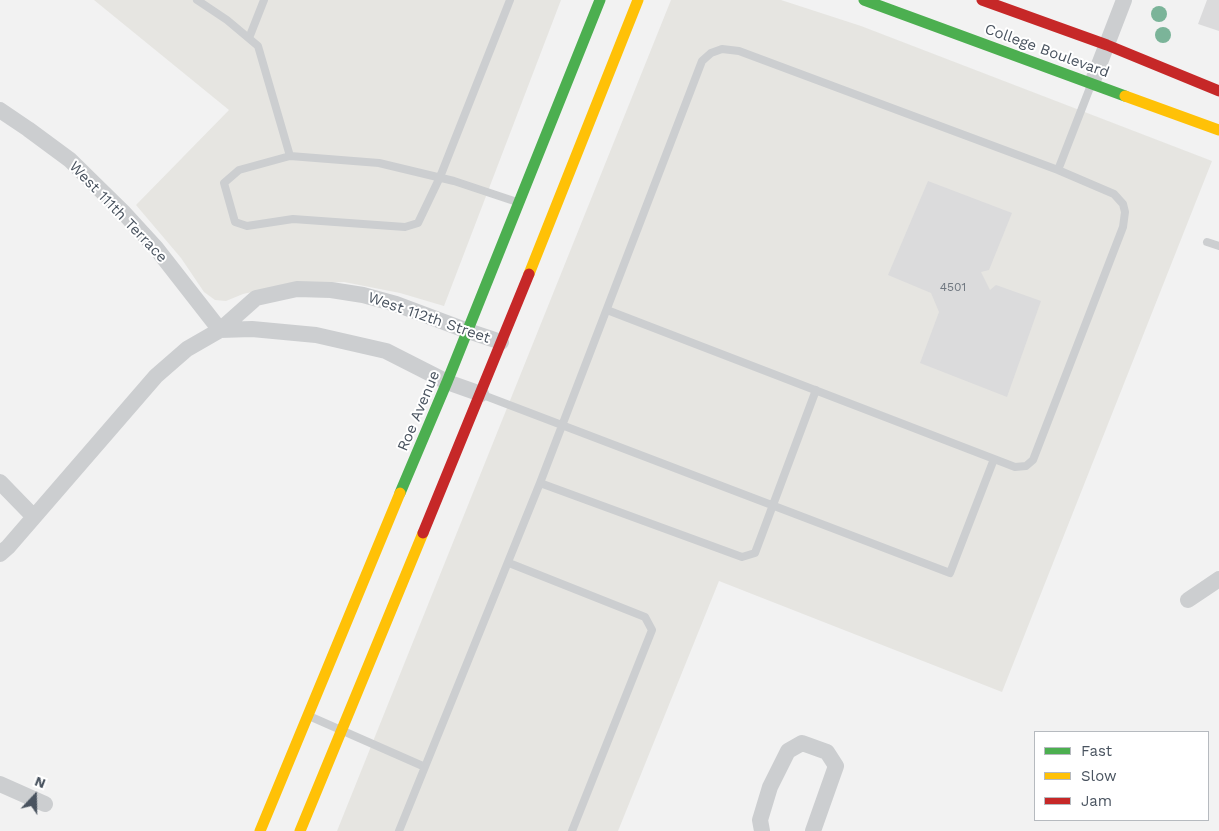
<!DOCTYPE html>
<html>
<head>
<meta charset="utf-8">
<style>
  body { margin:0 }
  #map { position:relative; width:1219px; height:831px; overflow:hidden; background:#f2f2f2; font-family:"Work Sans",sans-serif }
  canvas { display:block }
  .legend { position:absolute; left:1034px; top:731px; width:175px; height:90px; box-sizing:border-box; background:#fff; border:1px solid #b6babf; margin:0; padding:6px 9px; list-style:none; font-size:15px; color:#49535f }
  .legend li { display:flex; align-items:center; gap:10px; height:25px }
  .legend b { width:25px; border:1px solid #b6babf }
  .north { position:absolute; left:10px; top:771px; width:50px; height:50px; -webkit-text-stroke:4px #fff; paint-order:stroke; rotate:21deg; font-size:14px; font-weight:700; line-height:20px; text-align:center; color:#49535f }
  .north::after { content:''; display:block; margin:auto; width:18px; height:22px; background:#49535f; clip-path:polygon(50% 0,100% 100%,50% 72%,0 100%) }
</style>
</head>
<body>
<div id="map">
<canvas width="1219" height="831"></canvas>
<ul class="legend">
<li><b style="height:6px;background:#4caf50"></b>Fast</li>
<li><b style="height:6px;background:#ffc107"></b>Slow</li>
<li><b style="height:6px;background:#c62828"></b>Jam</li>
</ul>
<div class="north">N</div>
</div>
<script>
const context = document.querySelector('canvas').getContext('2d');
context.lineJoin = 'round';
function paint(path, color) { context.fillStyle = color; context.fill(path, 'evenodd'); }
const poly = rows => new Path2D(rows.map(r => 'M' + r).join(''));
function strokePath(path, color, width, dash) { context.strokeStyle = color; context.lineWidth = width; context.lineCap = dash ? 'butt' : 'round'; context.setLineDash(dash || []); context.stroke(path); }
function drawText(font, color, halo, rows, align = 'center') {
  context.font = font + ' "Work Sans",sans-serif'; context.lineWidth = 4; context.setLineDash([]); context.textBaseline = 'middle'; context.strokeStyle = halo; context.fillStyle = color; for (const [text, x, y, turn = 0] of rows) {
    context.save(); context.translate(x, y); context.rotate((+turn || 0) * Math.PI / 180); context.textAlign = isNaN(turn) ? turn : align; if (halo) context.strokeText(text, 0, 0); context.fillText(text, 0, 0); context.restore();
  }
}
const commercial = poly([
  [94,0,561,0,444,306,400,293,344,282,288,284,243,294,226,301,215,300,204,292,181,258,136,205,229,110],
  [671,0,781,0,861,26,1212,161,1002,692,719,581,618,831,337,831]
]);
const building = poly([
  [1207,0,1219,0,1219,31,1198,24],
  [928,181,1012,213,989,270,981,272,990,290,996,285,1041,301,1007,397,920,363,939,312,931,293,888,275]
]);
const lane = poly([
  [197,0,227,20,258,46,290,156,379,163,454,181,517,202],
  [249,38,264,0],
  [290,156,239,170,224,183,235,222,247,226,293,219,405,227,418,223,440,177,510,0],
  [1207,242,1219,246],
  [607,310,1015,467,1026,466,1033,460,1123,227,1125,212,1123,204,1114,194,1058,170],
  [483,395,950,573,994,459],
  [540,483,742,557,755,553,816,390],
  [509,563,645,617,652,630,572,831],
  [309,716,425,767],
  [399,831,540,483,702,61,711,53,722,49,739,51,1058,170,1091,85]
]);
const street = poly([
  [1092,83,1124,0],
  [0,110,28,129,70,160,123,212,156,248,220,330],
  [220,330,252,329,316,335,386,351,447,382,481,394],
  [0,482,34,517],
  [0,554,8,547,156,376,187,349,220,330,256,298,297,289,331,290,363,295,396,304,468,331,501,342],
  [1188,600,1219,579],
  [0,784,45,804],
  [762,831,760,820,770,787,788,751,802,743,827,752,836,766,813,831]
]);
const fast = poly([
  [864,0,1125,96],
  [400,493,447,382,600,0]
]);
const slow = poly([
  [1125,96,1219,130],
  [529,274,638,0],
  [260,831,400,493],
  [300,831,423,533]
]);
const jam = poly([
  [982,0,1107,45,1219,91],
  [423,533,529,274]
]);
const trees = [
  [1159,14],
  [1163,35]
];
const numberNames = [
  ["4501",953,287]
];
const streetNames = [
  ["College Boulevard",1047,51,20],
  ["West 111th Terrace",118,212,46],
  ["West 112th Street",429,318,19],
  ["Roe Avenue",419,411,-67]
];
paint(commercial, '#e6e5e1');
paint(building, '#dbdbdc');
strokePath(lane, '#ccced0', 8);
strokePath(street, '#ccced0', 16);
strokePath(fast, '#4caf50', 11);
strokePath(slow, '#ffc107', 11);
strokePath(jam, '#c62828', 11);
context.fillStyle = '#7bb499';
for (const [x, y] of trees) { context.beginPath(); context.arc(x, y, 8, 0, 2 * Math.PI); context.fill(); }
drawText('12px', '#6e767f', null, numberNames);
drawText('15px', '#49535f', '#fff', streetNames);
</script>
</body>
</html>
